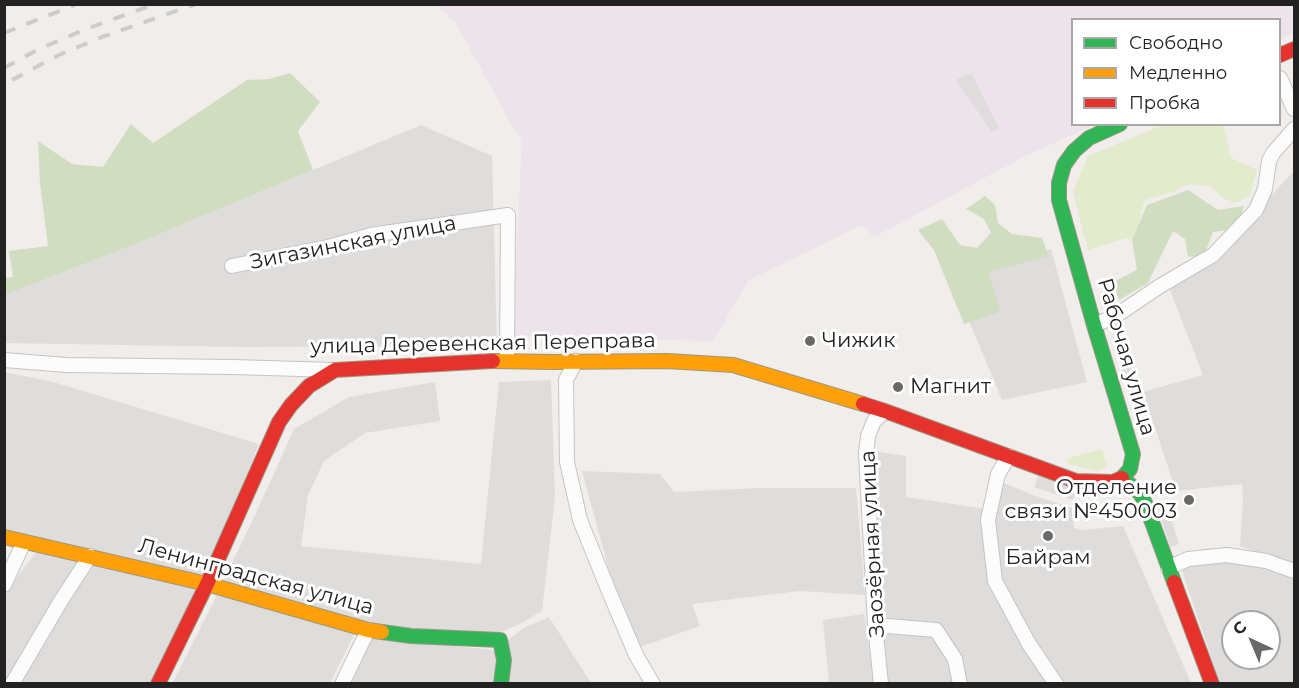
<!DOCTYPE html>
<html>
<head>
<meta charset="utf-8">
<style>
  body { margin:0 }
  #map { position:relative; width:1299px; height:688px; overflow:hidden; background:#f0edeb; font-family:Montserrat,sans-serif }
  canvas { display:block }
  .frame { position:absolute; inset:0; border:6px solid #222; pointer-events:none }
  .legend { position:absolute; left:1071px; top:18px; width:210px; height:108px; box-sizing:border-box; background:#fff; border:2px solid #a7a7a7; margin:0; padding:8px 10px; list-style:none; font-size:18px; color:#222 }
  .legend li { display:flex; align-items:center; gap:12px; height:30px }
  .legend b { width:30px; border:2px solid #a7a7a7 }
  .north { position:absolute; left:1221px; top:610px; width:60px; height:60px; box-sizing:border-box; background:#fff; border:2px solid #a7a7a7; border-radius:50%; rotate:316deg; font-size:16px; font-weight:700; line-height:24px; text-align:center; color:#222 }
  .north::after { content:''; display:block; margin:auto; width:21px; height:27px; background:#6a6968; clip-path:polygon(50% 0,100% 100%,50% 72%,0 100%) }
</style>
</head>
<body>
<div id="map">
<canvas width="1299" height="688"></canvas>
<div class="frame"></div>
<ul class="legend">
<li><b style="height:8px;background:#30b455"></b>Свободно</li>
<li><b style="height:8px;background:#ff9f0a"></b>Медленно</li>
<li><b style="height:8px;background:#e5322d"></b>Пробка</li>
</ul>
<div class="north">С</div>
</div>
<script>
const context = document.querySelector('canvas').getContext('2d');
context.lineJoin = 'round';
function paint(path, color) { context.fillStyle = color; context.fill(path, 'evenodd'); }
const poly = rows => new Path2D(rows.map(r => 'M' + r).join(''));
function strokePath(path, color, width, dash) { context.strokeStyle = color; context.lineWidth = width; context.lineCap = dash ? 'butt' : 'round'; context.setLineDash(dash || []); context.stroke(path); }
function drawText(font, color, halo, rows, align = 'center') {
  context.font = font + ' Montserrat,sans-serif'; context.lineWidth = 6; context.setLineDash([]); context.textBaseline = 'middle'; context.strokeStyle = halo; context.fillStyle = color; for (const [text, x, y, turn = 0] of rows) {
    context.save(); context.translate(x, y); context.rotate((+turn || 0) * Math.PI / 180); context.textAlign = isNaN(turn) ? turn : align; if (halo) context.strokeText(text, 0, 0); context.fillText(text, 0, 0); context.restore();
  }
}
const residential = poly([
  [421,125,492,156,497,346,242,347,5,343,5,295,138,243],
  [1294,171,1294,566,1240,546,1243,499,1242,484,1176,491,1143,392,1203,375,1170,290,1215,255],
  [1051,249,1087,382,1002,400,949,273],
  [5,372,53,382,259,444,203,580,5,533],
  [551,380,555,496,542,611,518,625,493,635,369,626,222,584,257,511,294,429,349,397,435,382,440,421,365,433,324,461,308,495,301,546,481,564,499,382],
  [868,450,906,456,906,497,986,509,986,545,988,586,1026,646,1052,683,885,683],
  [582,471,660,474,674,492,760,488,856,488,865,595,800,591,692,604,700,626,640,647,613,585],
  [1002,482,1030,494,1072,508,1074,528,1084,530,1123,526,1191,683,1060,683,1000,582,993,527],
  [38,550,85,559,8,684,4,683,4,593],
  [1222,555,1294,578,1294,683,1220,683,1181,568],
  [1233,622,1269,622,1269,658,1233,658],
  [90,561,202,588,155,683,16,684],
  [219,591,355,633,330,683,172,684],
  [864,614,875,683,829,683,823,620],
  [549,617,591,683,505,683,505,642,524,628],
  [372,637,493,650,501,659,494,683,351,684]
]);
const industrial = poly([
  [1294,4,1294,32,1280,39,1280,20,1072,20,1072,124,1094,125,1027,155,874,237,862,225,749,280,713,341,513,337,522,139,510,122,456,23,436,5]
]);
const religious = poly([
  [971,73,999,128,992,132,956,80],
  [1124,344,1134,381,1126,383,1115,346],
  [1039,474,1078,487,1073,500,1034,487],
  [1167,505,1179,544,1170,547,1158,508]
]);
const grass = poly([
  [1163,125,1223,125,1231,158,1257,170,1250,196,1235,203,1223,198,1210,186,1189,184,1173,192,1145,200,1141,212,1139,225,1132,240,1126,238,1088,250,1073,192,1088,156],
  [1102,449,1107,467,1098,471,1069,464,1066,459]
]);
const forest = poly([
  [290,73,320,102,298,131,313,170,138,243,5,295,5,278,13,277,9,251,48,246,40,183,38,141,72,164,103,167,131,124,153,143,247,80,269,79],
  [1188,190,1218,210,1244,206,1241,216,1228,230,1213,232,1204,255,1188,257,1185,239,1173,231,1148,283,1119,300,1113,282,1137,270,1132,240,1147,205],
  [985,196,995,205,998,223,1012,234,1042,238,1049,256,989,272,1000,312,964,324,934,250,918,230,942,219,960,245,977,248,991,233,984,219,966,209]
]);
const street = poly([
  [1280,78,1294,109],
  [232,266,328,247,371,235,508,215,507,360],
  [1094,325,1114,317,1160,286,1213,255,1256,210,1265,189,1269,161,1273,153,1294,129],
  [4,360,66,365,233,367,333,370],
  [576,361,566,380,567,462,580,520,610,594,636,655,653,684],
  [1009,456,998,474,988,520,995,581,1029,644,1056,684],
  [1168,568,1188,559,1227,555,1266,561,1294,571],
  [4,585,24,542],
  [875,625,936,630,955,659,960,684],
  [12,684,62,599,90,556],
  [342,684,368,630],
  [881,684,875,625,866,453,868,436,874,421,885,411]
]);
const fast = poly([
  [1120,124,1089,138,1074,151,1064,165,1059,183,1059,200,1094,325,1133,454,1130,469,1122,478,1140,493,1145,503,1174,582],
  [382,632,411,636,500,640,504,660,501,684]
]);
const slow = poly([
  [493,361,552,362,667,361,733,365,863,404],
  [4,537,207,584,368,630,382,632]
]);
const jam = poly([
  [1280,55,1294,49],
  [863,404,885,411,1076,481,1113,482,1122,478],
  [1174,582,1212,684],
  [158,684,207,584,279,422,291,405,309,386,335,370,493,361]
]);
const rail = poly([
  [4,33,77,4],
  [4,68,37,50,86,29,155,4],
  [12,80,59,55,102,37,196,4]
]);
const markers = [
  [810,341,6,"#6a6968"],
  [898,387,6,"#6a6968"],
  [1189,500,6,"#6a6968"],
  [1048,536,6,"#6a6968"]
];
const streetNames = [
  ["Зигазинская улица",353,243,-11],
  ["улица Деревенская Переправа",483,344,-1],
  ["Рабочая улица",1126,357,74],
  ["Заозёрная улица",873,544,-93],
  ["Ленинградская улица",256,577,15]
];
const poiNames = [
  ["Чижик",822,341],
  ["Магнит",910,387],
  ["Отделение",1177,488,"right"],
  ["связи №450003",1177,512,"right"],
  ["Байрам",1048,558,"center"]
];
paint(residential, '#dfdddc');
paint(industrial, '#ede3ea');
paint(religious, '#dedddc');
paint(grass, '#e2ebcb');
paint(forest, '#d0ddc1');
strokePath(street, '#c6c4c3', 16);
strokePath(fast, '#9b9882', 16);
strokePath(slow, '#9b9882', 16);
strokePath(jam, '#9b9882', 16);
strokePath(street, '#fdfcfc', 14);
strokePath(fast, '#30b455', 14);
strokePath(slow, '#ff9f0a', 14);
strokePath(jam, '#e5322d', 14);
strokePath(rail, '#ccc', 4, [12, 12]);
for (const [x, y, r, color] of markers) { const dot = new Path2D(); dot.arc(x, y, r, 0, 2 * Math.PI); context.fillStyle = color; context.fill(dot); strokePath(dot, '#fff', 2); }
drawText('21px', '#222', '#fff', streetNames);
drawText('21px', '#222', '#fff', poiNames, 'left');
</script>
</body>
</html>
